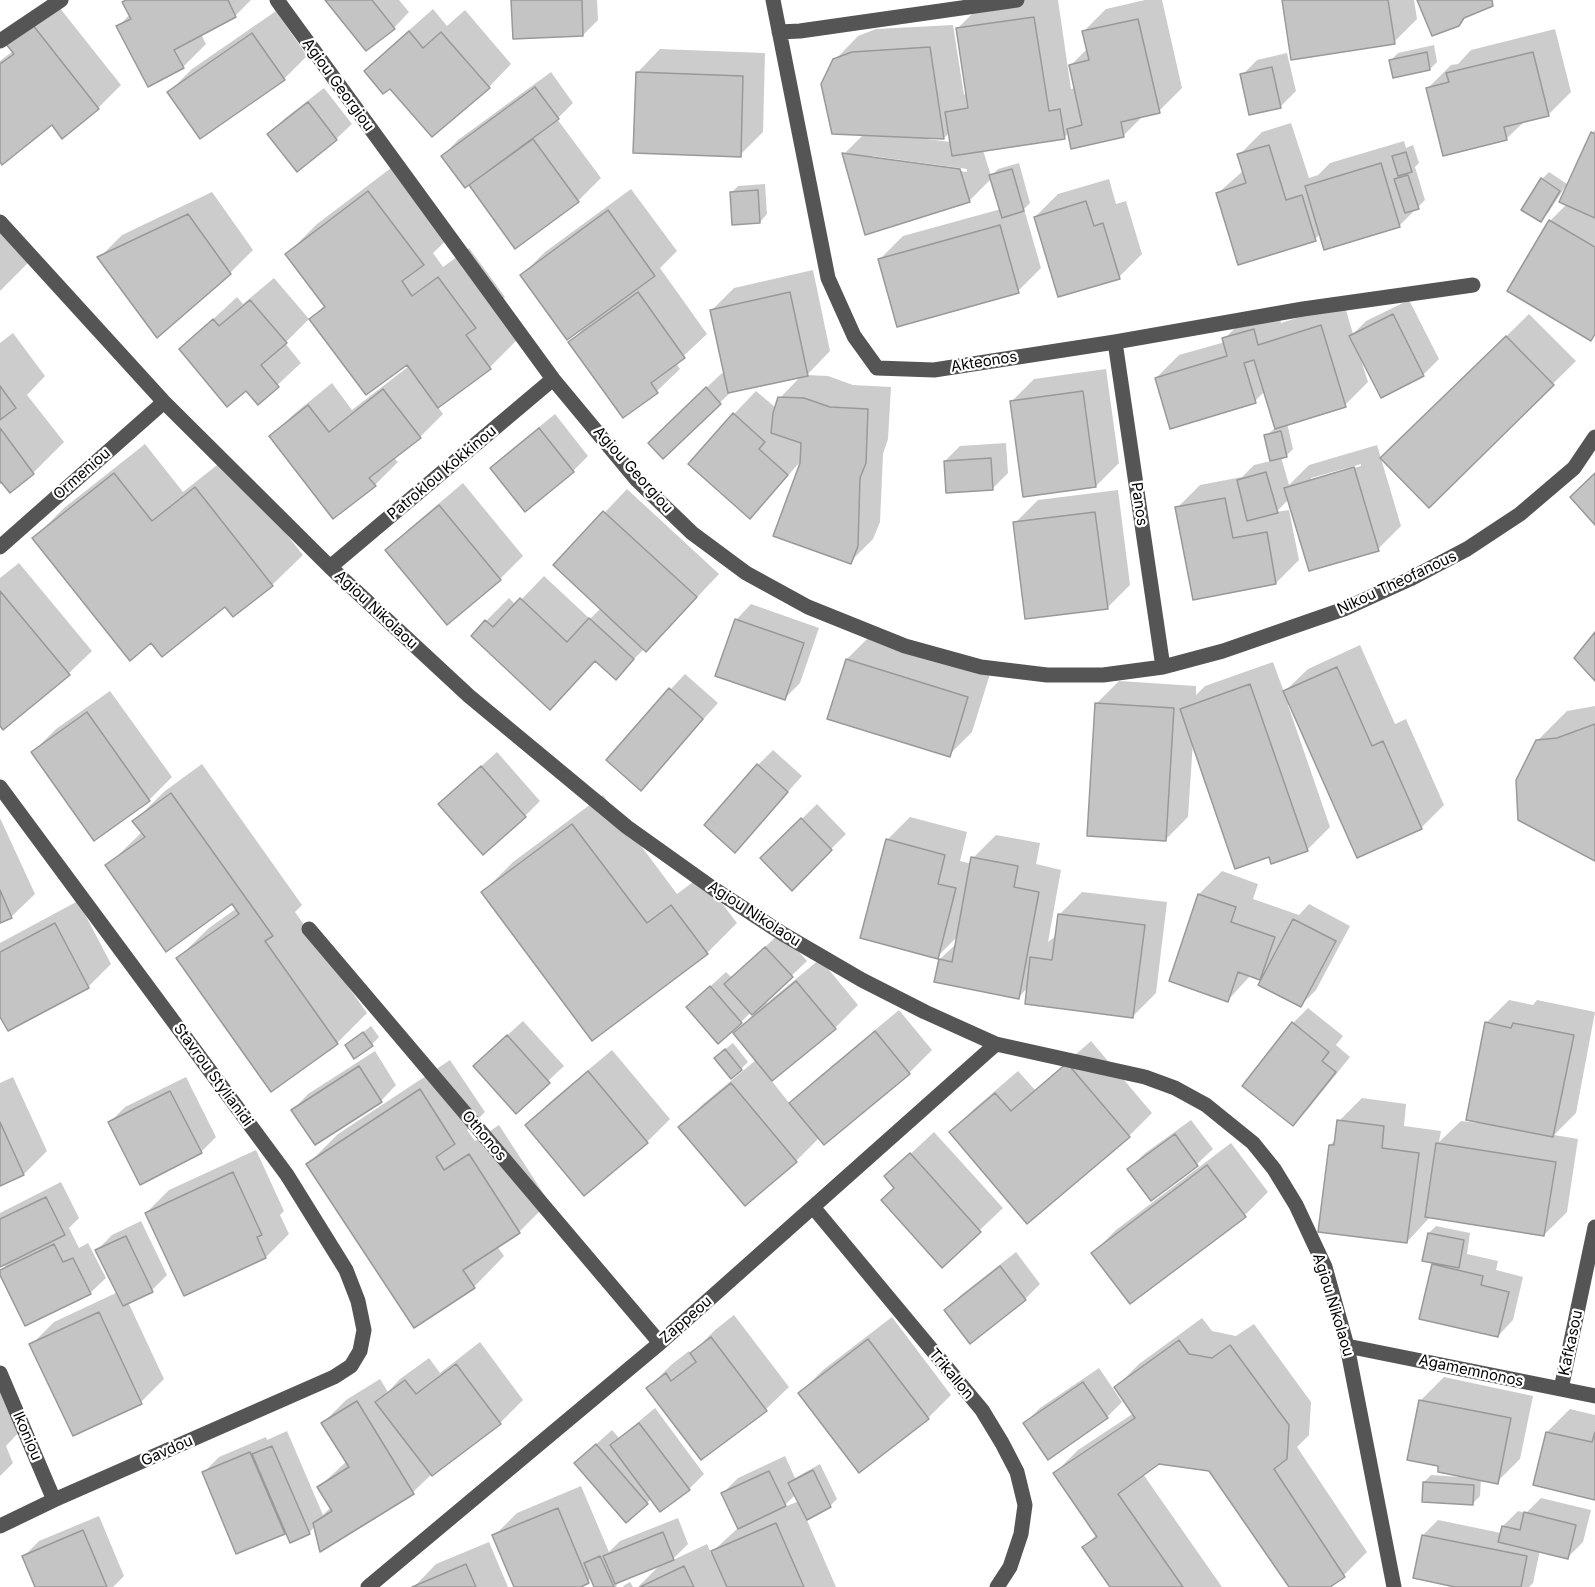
<!DOCTYPE html>
<html>
<head>
<meta charset="utf-8">
<style>
  body { margin:0 }
  canvas { display:block; background:#fff }
</style>
</head>
<body>
<canvas width="1595" height="1587"></canvas>
<script>
const context = document.querySelector('canvas').getContext('2d');
context.lineJoin = 'round';
function paint(path, color) { context.fillStyle = color; context.fill(path, 'evenodd'); }
const poly = rows => new Path2D(rows.map(r => 'M' + r).join(''));
function strokePath(path, color, width, dash) { context.strokeStyle = color; context.lineWidth = width; context.lineCap = dash ? 'butt' : 'round'; context.setLineDash(dash || []); context.stroke(path); }
function drawText(font, color, halo, rows, align = 'center') {
  context.font = font + ' Inter,sans-serif'; context.lineWidth = 4.5; context.setLineDash([]); context.textBaseline = 'middle'; context.strokeStyle = halo; context.fillStyle = color; for (const [text, x, y, turn = 0] of rows) {
    context.save(); context.translate(x, y); context.rotate((+turn || 0) * Math.PI / 180); context.textAlign = isNaN(turn) ? turn : align; if (halo) context.strokeText(text, 0, 0); context.fillText(text, 0, 0); context.restore();
  }
}
const shadow = poly([
  [126,0,251,0,236,15,201,34,206,44,183,67,118,27,130,14],
  [327,0,399,0,409,12,394,28],
  [513,0,597,0,598,20,583,35],
  [1019,0,1058,0,1071,89,1075,88,1070,66,1087,49,1083,32,1106,9,1145,0,1162,0,1182,88,1159,111,1144,115,1124,135,1069,132,1064,138,983,150,991,176,998,169,1019,163,1030,203,1024,209,1041,268,1018,291,880,259,903,236,1001,209,992,178,969,201,844,154,864,134,835,60,858,36,876,29,953,25,964,95,967,92,957,29,980,6],
  [950,132,951,142,927,139,928,137,944,138],
  [872,156,967,169,967,172,872,159],
  [1283,0,1414,0,1417,19,1394,42],
  [55,2,121,85,98,108,52,123,0,159,0,61,13,51],
  [433,9,447,26,465,10,511,64,489,87,390,87,366,71,389,48],
  [276,11,307,56,284,79,169,92,192,69],
  [1555,29,1571,92,1548,115,1525,121,1506,139,1428,88,1451,65,1458,64,1471,50],
  [1434,45,1437,62,1430,69,1391,60,1398,53],
  [660,49,765,53,763,132,740,155,637,73],
  [1287,53,1296,91,1280,107,1242,75,1257,60],
  [551,72,573,103,557,119,601,178,578,201,476,180,443,156,458,140],
  [324,88,352,124,336,139,297,170,269,135,284,119],
  [1291,123,1309,178,1318,175,1330,163,1404,141,1406,148,1413,145,1419,163,1415,167,1425,200,1399,226,1321,233,1315,239,1217,194,1244,170,1239,155,1262,132],
  [1595,130,1595,335,1591,339,1550,221,1567,204,1592,133],
  [399,162,453,234,433,253,443,267,469,248,505,297,496,305,520,337,490,367,438,407,443,414,420,437,393,457,398,462,375,485,271,436,294,414,332,383,352,410,409,366,407,363,310,319,325,305,287,254,317,224],
  [1549,172,1567,184,1548,213,1541,220,1542,179],
  [1109,179,1116,204,1126,201,1142,254,1119,277,1035,217,1058,194],
  [765,184,767,214,760,222,731,193,738,186],
  [631,189,677,251,660,268,707,334,676,363,680,369,657,391,623,416,570,342,585,327,522,275,545,252],
  [212,192,253,250,230,273,99,258,122,235],
  [0,224,29,262,0,291],
  [813,270,830,351,807,375,828,376,853,385,891,387,888,439,883,454,880,522,873,539,850,562,802,460,750,517,734,414,756,391,776,408,780,398,802,375,732,391,663,457,665,427,722,373,726,377,711,311,734,288],
  [274,278,309,319,285,343,301,363,258,403,246,389,181,349,237,297,243,304],
  [1409,300,1439,359,1423,375,1361,360,1368,382,1345,405,1287,423,1293,449,1286,456,1281,457,1289,485,1309,465,1377,445,1401,526,1378,549,1289,499,1276,512,1289,510,1299,560,1276,583,1177,508,1200,485,1242,477,1254,465,1271,461,1266,436,1276,427,1265,391,1255,401,1156,378,1179,355,1225,342,1224,339,1247,316,1276,307,1281,323,1344,303,1353,334,1366,321],
  [1361,464,1361,466,1311,481,1311,478],
  [1529,314,1576,361,1429,506,1383,458],
  [13,333,45,376,27,395,64,442,33,473,10,491,2,480,0,482,0,343],
  [1106,369,1119,463,1096,486,1011,402,1034,379],
  [555,414,588,456,573,471,525,510,492,468,507,453],
  [1006,443,1008,473,993,488,945,461,960,446],
  [145,444,183,492,226,458,303,555,272,585,234,615,225,605,151,641,34,538,64,508],
  [463,483,523,556,500,579,447,623,387,550,410,528],
  [627,489,719,574,669,627,646,650,645,648,615,678,596,660,550,708,486,621,509,598,516,605,544,576,590,619,601,608,555,565],
  [1118,490,1130,585,1107,608,1015,523,1038,500],
  [19,563,92,651,69,673,3,728,0,724,0,578],
  [751,604,819,628,800,683,785,698,736,620],
  [870,636,990,674,972,732,949,755,847,659],
  [1360,645,1395,724,1406,719,1444,805,1421,828,1290,704,1288,705,1330,827,1307,850,1193,741,1188,817,1165,840,1096,704,1119,681,1196,686,1196,695,1205,686,1273,662,1284,692,1308,669],
  [685,674,718,703,641,789,670,690],
  [110,691,172,777,149,800,33,752,56,729],
  [1595,706,1595,859,1537,741,1567,711],
  [773,750,802,776,735,851,758,765],
  [497,752,540,801,525,816,456,789],
  [202,764,302,905,295,912,367,1013,337,1043,178,958,209,928,237,908,233,902,107,866,142,832,134,821,165,791],
  [603,795,677,894,701,876,737,923,707,953,483,892,513,862],
  [817,804,846,834,792,888,762,858],
  [910,817,967,832,960,861,972,864,973,858,996,835,1040,843,1036,864,1061,870,1048,942,1057,935,1059,915,1082,892,1167,902,1156,993,1133,1016,1028,987,1019,997,940,959,957,943,958,936,937,957,887,840],
  [0,818,35,894,12,916,0,922],
  [1222,871,1258,884,1253,899,1299,915,1309,904,1350,926,1316,990,1301,1005,1266,972,1260,978,1251,975,1228,1000,1170,980,1199,894],
  [78,901,111,964,88,987,0,1014,0,943],
  [781,932,807,961,765,1001,767,1003,820,959,858,1005,835,1028,771,1080,790,1104,814,1081,899,1010,932,1050,909,1073,824,1143,819,1138,796,1161,680,1127,703,1104,756,1060,735,1033,754,1014,751,1012,741,1022,688,1007,726,972,732,978],
  [1509,1000,1533,1005,1537,1000,1595,1012,1576,1113,1554,1135,1578,1139,1567,1212,1544,1235,1430,1217,1407,1242,1330,1145,1336,1139,1339,1121,1362,1098,1406,1104,1404,1126,1441,1131,1439,1142,1461,1121,1478,1123,1486,1023],
  [1308,1008,1343,1036,1336,1045,1350,1057,1308,1109,1293,1124,1293,1023],
  [523,1021,564,1066,516,1111,490,1051],
  [371,1026,379,1037,372,1044,347,1045],
  [1091,1041,1152,1113,1129,1136,951,1132,974,1109,1018,1071,1035,1090],
  [733,1043,748,1062,739,1071,723,1051],
  [612,1050,670,1119,647,1142,528,1125,550,1102],
  [375,1051,396,1085,381,1101,315,1143,293,1110,308,1094],
  [450,1060,485,1112,467,1130,475,1141,499,1125,549,1202,519,1232,497,1246,504,1256,474,1287,308,1164,338,1134],
  [13,1077,47,1151,24,1174,0,1185,0,1083],
  [186,1077,216,1137,201,1152,110,1122,125,1107],
  [1191,1120,1213,1149,1197,1164,1151,1199,1129,1169,1144,1154],
  [934,1132,1003,1208,942,1266,896,1187,886,1177],
  [1231,1143,1268,1192,1245,1215,1093,1253,1116,1230],
  [256,1150,284,1211,280,1215,289,1234,266,1257,184,1294,146,1213,169,1190],
  [61,1182,79,1218,69,1228,79,1248,88,1243,106,1278,90,1293,0,1272,10,1260,0,1265,0,1213],
  [141,1221,167,1275,152,1290,128,1302,164,1379,141,1402,73,1434,31,1345,54,1322,118,1292,97,1250,112,1235],
  [1436,1226,1470,1233,1467,1254,1498,1261,1496,1270,1523,1277,1513,1320,1498,1336,1433,1265,1436,1262,1429,1233],
  [1016,1252,1040,1284,1025,1299,946,1310,961,1295],
  [734,1315,789,1387,766,1409,702,1458,648,1388,671,1365,689,1351,691,1354,715,1330],
  [892,1317,951,1395,928,1418,859,1471,800,1393,823,1370],
  [1202,1318,1212,1331,1236,1336,1254,1324,1311,1402,1309,1435,1297,1447,1367,1552,1344,1575,1327,1587,1290,1587,1210,1470,1158,1462,1143,1474,1222,1587,1112,1587,1084,1547,1097,1534,1055,1473,1078,1450,1134,1413,1116,1387,1139,1364],
  [480,1342,523,1400,500,1423,432,1474,413,1492,321,1550,315,1526,309,1533,286,1530,284,1532,204,1472,219,1457,266,1437,267,1440,287,1431,323,1515,331,1507,319,1487,347,1461,323,1423,346,1400,380,1379,388,1392,400,1379,429,1358,440,1373],
  [1099,1368,1122,1402,1107,1417,1025,1423,1040,1408],
  [1444,1377,1533,1396,1520,1459,1497,1482,1481,1479,1480,1496,1473,1503,1424,1482,1431,1475,1461,1477,1421,1400],
  [0,1382,22,1429,6,1446,13,1463,0,1476],
  [655,1408,704,1474,689,1489,652,1498,647,1503,592,1448,612,1430,619,1438],
  [1570,1409,1595,1415,1595,1498,1547,1432],
  [785,1456,795,1478,820,1464,837,1499,830,1506,806,1518,836,1587,638,1587,661,1564,621,1580,621,1582,618,1582,616,1587,596,1587,592,1578,577,1587,516,1587,494,1536,517,1513,581,1486,609,1552,620,1541,678,1518,688,1544,671,1561,707,1544,711,1553,739,1527,723,1493,738,1478],
  [796,1494,799,1501,782,1508],
  [1541,1498,1591,1510,1583,1542,1568,1557,1540,1550,1533,1583,1529,1587,1462,1587,1423,1535,1438,1520,1501,1533,1503,1526,1518,1511,1526,1513],
  [99,1516,124,1576,113,1587,37,1587,24,1556,39,1541],
  [489,1542,508,1587,414,1587,436,1564],
  [630,1582,633,1587,624,1587,623,1586]
]);
const building = poly([
  [126,0,228,0,236,17,174,50,184,68,148,87,116,26,131,19,122,2,126,0],
  [325,0,372,0,395,29,366,51,325,0],
  [511,0,582,0,583,36,513,39,511,0],
  [1282,0,1388,0,1395,44,1291,60,1282,0],
  [1417,0,1492,0,1493,6,1464,18,1459,26,1432,36,1417,0],
  [1034,17,1049,111,1060,109,1065,139,952,156,945,112,968,108,956,28,1034,17],
  [1138,19,1160,113,1121,122,1124,137,1071,149,1067,129,1082,125,1069,65,1089,60,1082,31,1138,19],
  [32,24,99,109,62,139,52,125,2,165,0,162,0,64,14,54,6,44,32,24],
  [409,31,423,48,441,32,490,88,432,137,390,89,383,94,364,71,409,31],
  [252,33,285,80,200,139,167,92,252,33],
  [930,47,944,139,832,134,821,84,833,59,852,52,930,47],
  [1427,52,1430,70,1393,78,1389,60,1427,52],
  [1533,52,1549,116,1504,127,1507,140,1443,156,1426,88,1449,82,1446,73,1533,52],
  [1272,67,1281,108,1249,115,1240,74,1272,67],
  [636,72,743,76,741,157,633,153,636,72],
  [535,87,559,119,465,188,441,156,535,87],
  [308,102,337,140,297,172,267,134,308,102],
  [1591,132,1595,134,1595,218,1559,202,1591,132],
  [533,139,579,202,515,249,469,185,533,139],
  [1269,145,1286,200,1302,195,1316,241,1238,265,1216,193,1246,183,1237,154,1269,145],
  [1406,152,1412,172,1398,176,1392,156,1406,152],
  [842,153,960,169,970,202,865,235,842,153],
  [1381,163,1400,227,1324,250,1305,186,1381,163],
  [1012,169,1024,211,1002,218,989,175,1012,169],
  [1408,175,1419,209,1405,213,1394,179,1408,175],
  [1541,178,1560,191,1541,222,1521,210,1541,178],
  [758,190,760,223,732,225,730,192,758,190],
  [368,191,424,265,402,281,412,296,438,277,476,328,466,335,491,369,438,408,407,365,366,395,309,319,325,307,285,254,368,191],
  [1086,201,1094,226,1103,223,1120,279,1058,297,1034,217,1086,201],
  [608,210,655,276,567,340,520,275,608,210],
  [188,214,231,274,157,338,97,257,188,214],
  [1549,220,1595,247,1595,334,1591,341,1507,291,1549,220],
  [1000,225,1019,293,897,327,878,259,1000,225],
  [638,292,685,358,651,383,658,393,623,418,568,342,638,292],
  [790,292,808,376,728,393,710,310,790,292],
  [250,300,287,343,261,365,279,387,258,405,246,391,227,407,179,349,213,319,219,326,250,300],
  [1393,314,1424,376,1381,398,1349,336,1393,314],
  [1321,325,1346,407,1275,429,1254,360,1244,363,1256,403,1170,429,1155,378,1227,356,1222,338,1254,329,1258,345,1321,325],
  [1506,336,1554,385,1429,508,1380,458,1506,336],
  [0,386,16,408,0,420,0,386],
  [706,387,721,404,663,459,648,443,706,387],
  [383,389,421,438,369,478,376,486,333,519,269,436,308,405,329,432,383,389],
  [1083,391,1096,487,1023,497,1010,401,1083,391],
  [778,397,804,398,830,407,868,409,866,463,860,478,858,546,851,564,773,536,800,463,801,443,771,433,773,413,778,397],
  [733,413,765,442,759,449,788,475,750,519,688,464,733,413],
  [0,428,34,474,10,493,1,482,0,483,0,428],
  [539,428,574,472,525,512,490,468,539,428],
  [1281,431,1287,457,1270,461,1264,435,1281,431],
  [991,458,993,490,946,493,944,461,991,458],
  [1354,467,1379,551,1309,571,1284,488,1354,467],
  [1266,472,1278,513,1247,521,1237,480,1266,472],
  [114,473,152,521,195,487,273,586,233,617,225,607,162,657,151,643,130,661,32,538,114,473],
  [1595,473,1595,525,1570,497,1595,473],
  [1225,498,1233,538,1267,532,1276,584,1193,600,1175,507,1225,498],
  [439,505,501,580,447,625,385,550,439,505],
  [603,511,697,597,646,652,553,565,603,511],
  [1095,512,1108,609,1025,619,1013,522,1095,512],
  [0,591,70,675,3,730,0,726,0,591],
  [520,598,567,642,589,618,634,659,616,680,595,661,550,710,471,636,485,620,493,627,520,598],
  [735,619,804,643,785,700,715,676,735,619],
  [1595,632,1595,681,1574,658,1595,632],
  [846,659,968,697,950,757,827,719,846,659],
  [1337,667,1372,746,1383,741,1422,829,1357,858,1283,691,1337,667],
  [1250,684,1308,851,1271,864,1269,857,1235,869,1180,709,1250,684],
  [669,688,703,719,641,791,606,760,669,688],
  [1095,703,1174,708,1166,841,1087,836,1095,703],
  [87,712,150,801,94,841,31,752,87,712],
  [1595,724,1595,861,1518,820,1516,780,1536,740,1557,738,1595,724],
  [757,764,788,792,735,853,704,825,757,764],
  [481,766,526,817,483,855,438,804,481,766],
  [171,793,273,936,265,941,338,1044,271,1092,176,958,239,914,232,904,166,952,105,865,145,837,132,821,171,793],
  [801,818,832,850,792,891,760,858,801,818],
  [572,824,647,923,671,905,708,954,592,1041,481,892,572,824],
  [886,839,945,855,938,884,956,888,938,959,860,938,886,839],
  [971,857,1018,866,1014,887,1039,892,1019,999,934,982,939,959,952,962,971,857],
  [0,890,12,918,0,923,0,890],
  [1198,894,1236,907,1231,922,1275,937,1260,980,1238,972,1228,1002,1169,981,1198,894],
  [1058,914,1145,925,1133,1018,1025,1004,1030,957,1052,960,1058,914],
  [1293,919,1336,941,1301,1007,1258,985,1293,919],
  [55,923,89,988,8,1031,0,1017,0,952,55,923],
  [765,947,793,977,752,1015,724,984,765,947],
  [796,981,836,1029,772,1081,733,1033,796,981],
  [710,986,742,1023,718,1044,686,1007,710,986],
  [1292,1022,1329,1052,1322,1061,1336,1072,1293,1126,1242,1086,1292,1022],
  [1485,1022,1511,1028,1513,1023,1574,1035,1553,1137,1466,1120,1485,1022],
  [875,1031,910,1074,824,1145,789,1103,875,1031],
  [363,1032,373,1046,354,1059,345,1045,363,1032],
  [507,1035,550,1083,516,1114,473,1066,507,1035],
  [725,1049,742,1070,731,1079,714,1058,725,1049],
  [1067,1063,1130,1137,1027,1224,949,1132,995,1093,1011,1111,1067,1063],
  [359,1066,382,1102,315,1145,291,1110,359,1066],
  [588,1071,648,1143,584,1196,525,1125,588,1071],
  [731,1083,797,1162,745,1206,678,1127,731,1083],
  [420,1089,455,1144,436,1157,444,1170,469,1154,520,1233,463,1270,475,1288,414,1328,306,1164,420,1089],
  [170,1091,202,1153,140,1185,108,1122,170,1091],
  [1337,1120,1384,1126,1382,1148,1419,1153,1407,1243,1318,1232,1329,1145,1334,1145,1337,1120],
  [0,1122,24,1175,0,1186,0,1122],
  [1175,1134,1198,1166,1151,1201,1127,1169,1175,1134],
  [1436,1143,1556,1162,1544,1236,1425,1217,1436,1143],
  [910,1153,981,1232,942,1268,881,1200,894,1188,884,1176,910,1153],
  [1207,1165,1246,1217,1130,1304,1091,1253,1207,1165],
  [233,1172,262,1235,257,1237,266,1258,184,1296,145,1213,233,1172],
  [46,1197,65,1235,0,1267,0,1219,46,1197],
  [1428,1233,1464,1240,1459,1268,1422,1261,1428,1233],
  [126,1236,153,1292,123,1306,95,1250,126,1236],
  [54,1244,63,1262,73,1258,91,1294,25,1326,0,1275,0,1270,54,1244],
  [1432,1264,1483,1276,1481,1285,1509,1292,1498,1337,1419,1319,1432,1264],
  [1000,1266,1026,1300,970,1344,944,1310,1000,1266],
  [99,1312,142,1404,73,1436,29,1344,99,1312],
  [711,1337,767,1411,701,1460,646,1388,666,1373,671,1381,696,1362,690,1353,711,1337],
  [868,1339,929,1419,859,1473,798,1393,868,1339],
  [1179,1340,1189,1354,1212,1358,1230,1345,1289,1425,1287,1459,1274,1469,1345,1577,1330,1587,1289,1587,1209,1471,1159,1464,1118,1494,1183,1587,1110,1587,1082,1547,1097,1537,1053,1473,1135,1418,1114,1387,1179,1340],
  [456,1364,501,1424,432,1476,375,1402,405,1380,416,1394,456,1364],
  [1083,1382,1108,1418,1048,1460,1023,1423,1083,1382],
  [1419,1400,1511,1418,1498,1484,1438,1472,1438,1466,1407,1460,1419,1400],
  [357,1401,414,1494,320,1552,313,1523,332,1511,317,1487,349,1467,321,1423,357,1401],
  [639,1423,690,1490,660,1512,610,1445,639,1423],
  [1546,1432,1592,1442,1595,1432,1595,1500,1533,1485,1546,1432],
  [596,1444,648,1504,626,1523,574,1463,596,1444],
  [272,1446,310,1534,290,1543,252,1454,272,1446],
  [250,1452,285,1534,236,1554,202,1472,250,1452],
  [813,1470,831,1507,807,1520,788,1483,813,1470],
  [769,1471,786,1506,738,1529,721,1493,769,1471],
  [1423,1482,1474,1485,1473,1505,1422,1502,1423,1482],
  [558,1508,589,1583,581,1587,514,1587,492,1535,558,1508],
  [1524,1512,1576,1525,1568,1559,1498,1542,1502,1526,1520,1530,1524,1512],
  [776,1523,804,1587,727,1587,711,1551,776,1523],
  [83,1530,107,1587,35,1587,22,1556,83,1530],
  [663,1532,674,1560,615,1584,603,1556,663,1532],
  [1422,1535,1527,1556,1521,1587,1455,1587,1413,1578,1422,1535],
  [600,1556,614,1587,594,1587,584,1563,600,1556],
  [466,1564,476,1587,412,1587,466,1564],
  [684,1566,694,1587,640,1587,684,1566]
]);
const minor = poly([
  [277,0,553,379,636,479,692,533,746,573,808,607,905,646,981,667,1047,675,1103,675,1163,667,1223,651,1344,609,1410,579,1467,549,1520,514,1574,468,1595,437],
  [773,0,828,278,854,336,877,368,934,370,1115,342,1303,309,1473,285],
  [779,32,800,31,1017,0],
  [0,41,61,0],
  [0,222,164,402,330,567,469,696,627,827,714,889,783,934,862,980,925,1012,996,1044,1145,1077,1175,1088,1206,1105,1253,1143,1274,1169,1296,1205,1325,1267,1347,1346,1394,1587],
  [1115,342,1163,667],
  [0,547,164,402],
  [330,567,553,379],
  [0,787,287,1175,346,1270,358,1301,364,1330,360,1351,351,1366,334,1377,54,1500,0,1526],
  [309,929,660,1343],
  [813,1207,982,1410,1002,1443,1017,1472,1025,1505,1021,1534,1010,1567,997,1587],
  [1347,1346,1595,1396],
  [0,1373,54,1500],
  [1561,1389,1595,1227],
  [368,1587,660,1343,996,1044]
]);
const streetNames = [
  ["Agiou Georgiou",338,85,54],
  ["Akteonos",984,362,-9],
  ["Agiou Georgiou",633,470,48],
  ["Patroklou Kokkinou",442,473,-40],
  ["Ormeniou",82,474,-41],
  ["Panos",1139,504,82],
  ["Nikou Theofanous",1397,583,-25],
  ["Agiou Nikolaou",376,610,43],
  ["Agiou Nikolaou",754,914,33],
  ["Stavrou Stylianidi",213,1075,54],
  ["Othonos",484,1136,50],
  ["Agiou Nikolaou",1333,1305,73],
  ["Zappeou",686,1320,-41],
  ["Kafkasou",1571,1343,-78],
  ["Agamemnonos",1471,1371,12],
  ["Trikallon",951,1374,50],
  ["Ikoniou",27,1436,67],
  ["Gavdou",167,1451,-24]
];
paint(shadow, '#0003');
paint(building, '#c4c4c4');
strokePath(building, '#999', 1.5);
strokePath(minor, '#555', 15);
drawText('15px', '#000', '#fff', streetNames);
</script>
</body>
</html>
